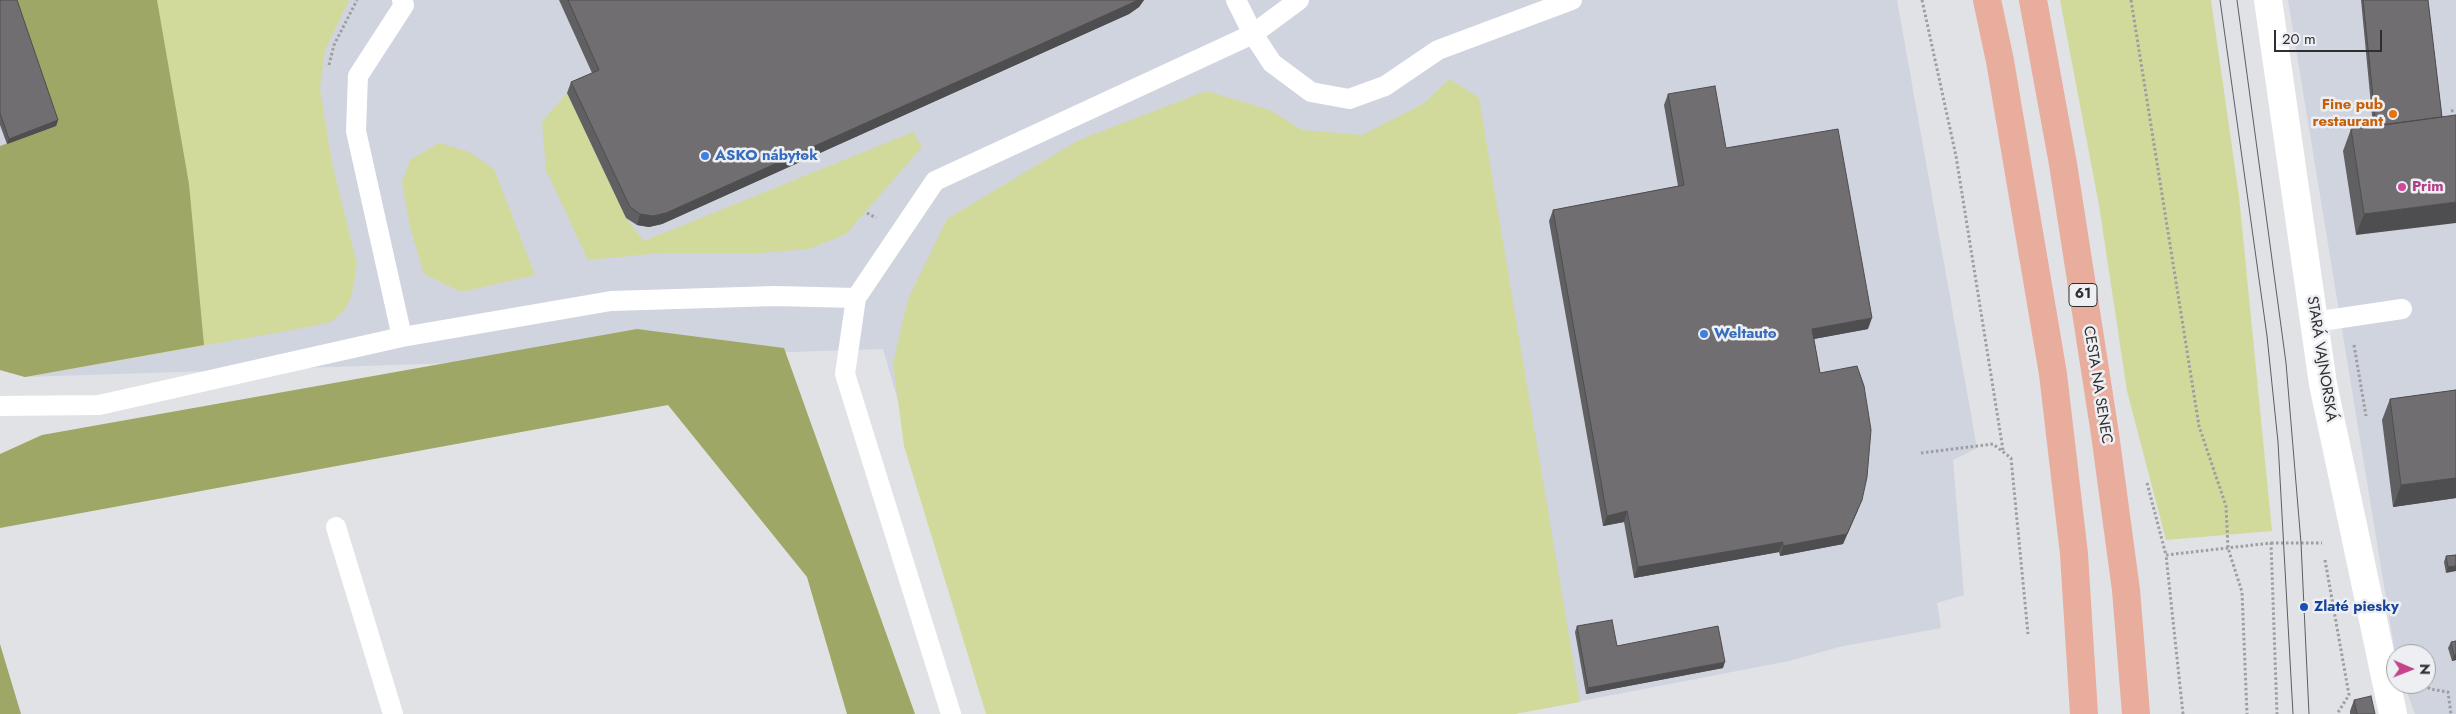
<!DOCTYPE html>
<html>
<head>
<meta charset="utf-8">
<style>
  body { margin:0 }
  #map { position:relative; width:2456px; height:714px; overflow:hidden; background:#e0e2e6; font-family:Jost,sans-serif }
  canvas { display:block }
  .north { position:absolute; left:2386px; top:644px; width:50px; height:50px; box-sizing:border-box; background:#edeff3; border:1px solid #a1a2a5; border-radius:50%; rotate:91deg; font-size:14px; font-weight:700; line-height:20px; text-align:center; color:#2e2e30 }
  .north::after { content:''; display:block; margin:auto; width:18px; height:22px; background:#c6448a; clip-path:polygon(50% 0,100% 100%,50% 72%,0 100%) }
  .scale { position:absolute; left:2274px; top:30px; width:108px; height:22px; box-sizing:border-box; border:2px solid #2e2e30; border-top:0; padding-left:6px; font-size:15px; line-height:18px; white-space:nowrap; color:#2e2e30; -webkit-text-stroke:4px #edeff3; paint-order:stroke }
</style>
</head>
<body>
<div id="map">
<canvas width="2456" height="714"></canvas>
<div class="north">N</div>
<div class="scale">20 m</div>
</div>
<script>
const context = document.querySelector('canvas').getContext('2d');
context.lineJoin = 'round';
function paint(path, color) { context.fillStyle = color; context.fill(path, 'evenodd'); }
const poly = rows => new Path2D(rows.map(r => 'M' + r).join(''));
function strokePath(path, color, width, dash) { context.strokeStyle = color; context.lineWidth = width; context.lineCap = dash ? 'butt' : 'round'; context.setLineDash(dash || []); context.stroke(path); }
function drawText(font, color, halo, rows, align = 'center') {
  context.font = font + ' Jost,sans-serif'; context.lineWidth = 5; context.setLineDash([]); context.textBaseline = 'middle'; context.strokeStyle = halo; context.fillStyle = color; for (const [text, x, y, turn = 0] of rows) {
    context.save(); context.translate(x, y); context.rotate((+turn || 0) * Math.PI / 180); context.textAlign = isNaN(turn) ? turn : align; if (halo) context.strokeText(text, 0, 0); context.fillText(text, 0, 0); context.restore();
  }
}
const built = poly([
  [0,0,1897,0,1977,448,1953,460,1964,595,1937,603,1941,628,1839,647,1789,661,1514,714,988,714,883,349,25,377,0,370],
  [2288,0,2456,0,2456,714,2415,714,2404,684,2426,684,2426,654,2396,654,2396,659]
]);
const green = poly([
  [13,0,349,0,325,50,320,89,332,163,357,264,352,294,346,308,331,322,298,329,25,377,0,370,0,146,56,126],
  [2060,0,2211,0,2239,196,2272,531,2166,540,2127,391,2099,205],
  [1450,79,1479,98,1580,702,1514,714,986,714,904,446,893,363,908,299,947,219,1079,140,1206,91,1270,110,1302,130,1362,135,1423,104],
  [567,93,626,218,644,241,913,132,922,147,846,234,809,249,760,253,661,253,588,260,546,170,542,122],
  [439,143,469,152,494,169,535,275,461,292,424,274,410,227,402,182,410,160]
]);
const forest = poly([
  [13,0,157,0,189,184,204,345,25,377,0,370,0,146,56,126],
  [637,329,784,348,915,714,847,714,807,577,668,405,0,528,0,454,42,435],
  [0,644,21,714,0,714]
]);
const path = poly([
  [1922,0,1956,156,2003,450],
  [2131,0,2199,426,2226,506,2228,548,2242,592,2247,714],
  [329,65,334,45,357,0],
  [2451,111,2456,110],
  [867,213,876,218],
  [2354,345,2366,416],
  [1921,453,1993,444,2011,458,2028,634],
  [2147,483,2166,555],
  [2271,543,2322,543],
  [2325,560,2349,695,2337,714],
  [2424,684,2430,689,2448,692,2451,714],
  [2183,714,2166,555,2271,543,2277,714]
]);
const lane = poly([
  [1236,0,1253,34,1272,63,1311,92,1349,99,1385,86,1438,50,1572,0],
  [2314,322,2402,309],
  [402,337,356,131,358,76,404,5,402,0],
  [0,406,99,405,402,337,611,301,775,296,856,298],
  [336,527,393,714],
  [951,714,845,374,856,298,935,181,1253,34,1299,0]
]);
const street = poly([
  [2268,0,2323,384,2393,714]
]);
const primary = poly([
  [1987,0,2000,61,2053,374,2074,554,2084,714],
  [2033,0,2063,164,2105,434,2126,590,2136,714]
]);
const tram = poly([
  [2220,0,2267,336,2278,442,2293,714],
  [2237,0,2286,363,2301,543,2309,714]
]);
const wall = poly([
  [0,0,58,120,56,126,7,144,0,125],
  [559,0,1144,0,1139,7,1129,14,662,224,649,227,637,225,626,218,567,93,571,82,592,73],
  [2361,0,2428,0,2442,117,2356,235,2343,151,2351,129,2373,126],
  [1668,94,1726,148,1868,329,1814,339,1820,373,1858,510,1843,544,1780,556,1779,552,1634,578,1624,522,1603,526,1549,221,1553,210,1678,186,1664,105],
  [2456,390,2456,498,2393,507,2382,420,2390,399],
  [2456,555,2446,573,2444,562,2446,556],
  [1577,626,1617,646,1723,668,1586,694,1575,632],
  [2451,642,2456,660,2452,661,2448,648],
  [2354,700,2375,714,2350,714,2350,711]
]);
const shadedWall = poly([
  [1137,0,1144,0,1139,7,1129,14,662,224,649,227,637,225,640,214],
  [58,120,56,126,7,144,9,139],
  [2456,202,2456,223,2356,235,2364,214],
  [1872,318,1868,329,1808,340,1812,329],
  [2456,478,2456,498,2393,507,2401,485],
  [1862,500,1843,544,1780,556,1783,546],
  [1627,511,1624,522,1603,526,1607,516],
  [1783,542,1779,552,1634,578,1638,567],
  [2456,566,2456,571,2446,573,2448,567],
  [2454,655,2456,655,2456,660,2452,661],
  [1725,662,1723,668,1586,694,1588,688]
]);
const building = poly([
  [0,0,17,0,58,120,9,139,0,113,0,0],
  [568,0,1137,0,1132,3,666,213,653,216,640,214,630,207,571,82,599,70,568,0],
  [2363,0,2428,0,2442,117,2376,126,2363,0],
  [1715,86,1726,148,1838,129,1872,318,1812,329,1820,373,1857,366,1864,386,1871,430,1867,477,1862,500,1847,534,1783,546,1783,542,1638,567,1627,511,1607,516,1553,210,1684,185,1668,94,1715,86],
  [2456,115,2456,202,2364,214,2351,129,2456,115],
  [2456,390,2456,478,2401,485,2390,399,2456,390],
  [2456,555,2456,566,2448,567,2446,556,2456,555],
  [1612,620,1617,646,1718,626,1725,662,1588,688,1577,626,1612,620],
  [2456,641,2456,655,2454,655,2451,642,2456,641],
  [2371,696,2375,714,2357,714,2354,700,2371,696]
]);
const markers = [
  [2393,114,5,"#e8710a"],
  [705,156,5,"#3f7fe0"],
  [2402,187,5,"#d1479c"],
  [1704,334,5,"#3f7fe0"],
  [2304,607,5,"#1a4fb4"]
];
const shields = [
  [2083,295,28]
];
const shieldNames = [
  ["61",2083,295]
];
const foodNames = [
  ["Fine pub",2383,105],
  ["restaurant",2383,122]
];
const shopNames = [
  ["ASKO nábytok",715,156],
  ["Weltauto",1714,334]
];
const hotelNames = [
  ["Prim",2412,187]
];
const streetNames = [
  ["STARÁ VAJNORSKÁ",2321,359,81],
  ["CESTA NA SENEC",2097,385,81]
];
const transitNames = [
  ["Zlaté piesky",2314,607]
];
paint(built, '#d0d4df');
paint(green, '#d1da9a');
paint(forest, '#9ea765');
strokePath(path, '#9d9ea1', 3, [2.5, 2.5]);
strokePath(lane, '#fff', 20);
strokePath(street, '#fff', 28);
strokePath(primary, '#e9ad9e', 28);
strokePath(tram, '#5d5e60', 1);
paint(wall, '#605f61');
paint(shadedWall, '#4e4d4f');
paint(building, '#706e71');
strokePath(building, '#4e4d4f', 1);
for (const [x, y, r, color] of markers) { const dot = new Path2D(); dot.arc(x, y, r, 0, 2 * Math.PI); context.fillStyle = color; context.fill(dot); strokePath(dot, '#edeff3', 2); }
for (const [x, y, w] of shields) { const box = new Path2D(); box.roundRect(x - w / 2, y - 11.5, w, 23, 4); context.fillStyle = '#edeff3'; context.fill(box); strokePath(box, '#2e2e30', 1); }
drawText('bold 14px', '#2e2e30', null, shieldNames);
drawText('bold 15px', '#c56008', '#edeff3', foodNames, 'right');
drawText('bold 15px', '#366cbe', '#edeff3', shopNames, 'left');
drawText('bold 15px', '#b23c85', '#edeff3', hotelNames, 'left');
drawText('15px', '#2e2e30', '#edeff3', streetNames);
drawText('bold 15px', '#164399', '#edeff3', transitNames, 'left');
</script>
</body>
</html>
